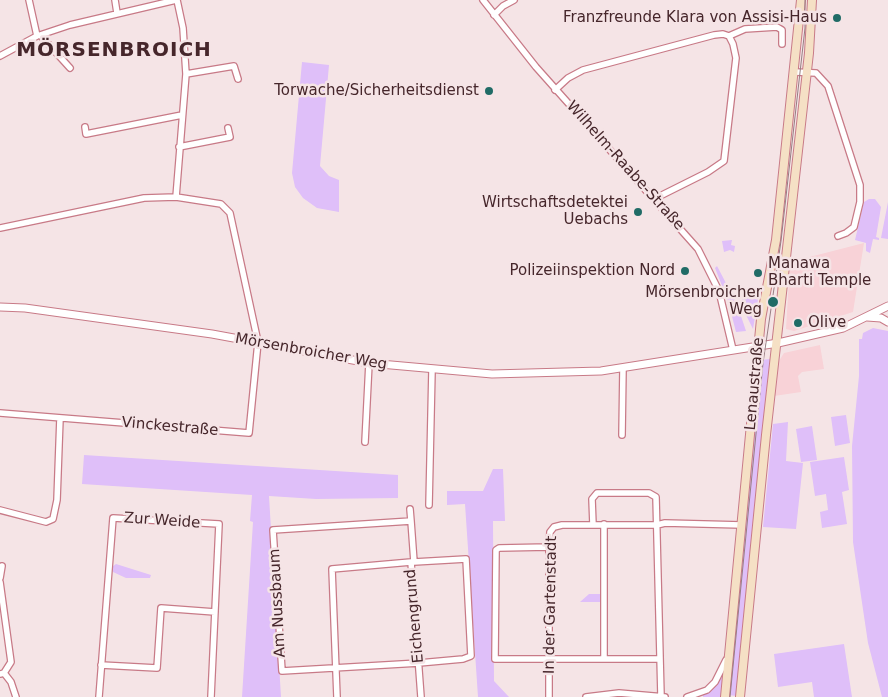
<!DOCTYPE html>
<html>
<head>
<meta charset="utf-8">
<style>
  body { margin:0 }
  canvas { display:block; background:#f5e4e6 }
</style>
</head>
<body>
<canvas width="888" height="697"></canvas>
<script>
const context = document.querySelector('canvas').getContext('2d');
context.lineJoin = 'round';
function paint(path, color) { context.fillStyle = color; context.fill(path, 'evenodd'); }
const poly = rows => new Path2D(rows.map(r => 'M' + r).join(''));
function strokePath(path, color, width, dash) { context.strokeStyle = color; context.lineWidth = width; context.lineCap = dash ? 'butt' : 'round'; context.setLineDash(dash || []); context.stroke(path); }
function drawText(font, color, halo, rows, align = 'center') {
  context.font = font + ' "DejaVu Sans",sans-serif'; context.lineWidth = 5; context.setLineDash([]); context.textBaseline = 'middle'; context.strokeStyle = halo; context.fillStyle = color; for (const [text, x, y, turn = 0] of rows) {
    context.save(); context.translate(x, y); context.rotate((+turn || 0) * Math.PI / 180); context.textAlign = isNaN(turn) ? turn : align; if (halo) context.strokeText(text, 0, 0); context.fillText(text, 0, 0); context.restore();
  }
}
const built = poly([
  [864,243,853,312,794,331,786,329,790,262],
  [820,345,824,369,802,372,798,376,801,392,774,396,779,361,784,353]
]);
const green = poly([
  [302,62,329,65,320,166,329,176,339,180,339,212,317,208,303,198,295,187,292,173],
  [869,199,875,199,881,207,876,237,879,238,879,240,873,239,870,253,866,251,866,243,855,240,864,202],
  [888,202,888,239,881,238],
  [732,240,731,245,735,246,734,252,730,250,724,252,722,241],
  [717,266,737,304,746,331,736,332,728,301,715,268],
  [750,287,760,288,753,329,741,305,744,292,749,292],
  [873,328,888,331,888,697,882,697,868,643,853,542,852,446,859,376,859,339,862,339,863,333],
  [770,359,737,696,728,695,760,360],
  [846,415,850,443,835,446,831,417],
  [788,422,786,461,803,463,796,529,763,527,773,424],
  [812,426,817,460,801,462,796,429],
  [84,455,398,475,398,498,316,499,269,496,281,697,242,697,253,522,250,521,252,495,82,484],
  [844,457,849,490,842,492,847,524,822,528,820,512,828,510,826,494,815,496,810,462],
  [493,469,503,469,505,521,493,521,494,681,509,697,478,697,465,504,447,505,447,491,483,491],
  [116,564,151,575,150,578,126,578,113,572,112,567],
  [589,594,600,594,600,602,580,602],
  [844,644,852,697,814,697,812,682,778,687,774,654],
  [725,673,723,697,703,697,703,695,714,686]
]);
const minor = poly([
  [29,0,37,36],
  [115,0,117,13],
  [483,0,536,67,698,249,719,291,733,350],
  [494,15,503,6,514,0],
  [41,36,70,68],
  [729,36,745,29,777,27,782,30,782,44],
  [0,56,37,36,70,25,176,0],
  [795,72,816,73,828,86,860,185,860,202,854,227,846,233,838,236],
  [186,74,234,66,238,79],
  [555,90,568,78,583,70,714,35,723,34,729,36,733,44,736,58,724,161,708,172,654,199],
  [85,127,86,134,182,115],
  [179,147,230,137,228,128],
  [176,197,186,74,183,28,177,0],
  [0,228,144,198,176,197,221,204,230,213,258,342,249,433,0,413],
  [622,435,623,368],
  [365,442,369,363],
  [429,505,432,370],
  [410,509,411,521],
  [0,510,46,522,53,519,57,500,60,418],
  [604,524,604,659],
  [593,525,592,499,597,493,649,493,656,497,661,696],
  [549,547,499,548,496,550,495,659,660,659],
  [411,562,414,562,466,559,471,656,463,659,419,663,282,671,273,530,411,521,414,562],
  [0,578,2,566],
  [0,582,11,662,4,673],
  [101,665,157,668,161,608,215,612],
  [0,674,4,673,11,682,16,697],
  [99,697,113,518,219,524,211,697],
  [337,697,332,569,411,562,421,697],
  [549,697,549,547,550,532,554,527,562,525,657,525,665,523,742,525],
  [586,697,619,693,665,697],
  [687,697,707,690,715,682,726,660]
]);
const tertiary = poly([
  [0,307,25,308,212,334,369,363,492,374,601,371,778,343,843,328,888,306],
  [867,317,881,318,888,322]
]);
const secondary = poly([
  [725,697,761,319,776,240,801,0],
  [740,697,766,435,809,53,812,0]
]);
const tram = poly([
  [730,697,763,363,781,241,805,28,805,0]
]);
const markers = [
  [837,18,5,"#206b66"],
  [489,91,5,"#206b66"],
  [638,212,5,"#206b66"],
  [685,271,5,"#206b66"],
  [758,273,5,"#206b66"],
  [773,302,6,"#206b66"],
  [798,323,5,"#206b66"]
];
const poiNames = [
  ["Franzfreunde Klara von Assisi-Haus",827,18],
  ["Torwache/Sicherheitsdienst",479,91],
  ["Wirtschaftsdetektei",628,203],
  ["Uebachs",628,220],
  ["Manawa",768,264,"left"],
  ["Bharti Temple",768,281,"left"],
  ["Polizeiinspektion Nord",675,271],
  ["Mörsenbroicher",762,293],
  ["Weg",762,310],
  ["Olive",808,323,"left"]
];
const streetNames = [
  ["Wilhelm-Raabe-Straße",625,166,48],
  ["Mörsenbroicher Weg",311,352,10],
  ["Lenaustraße",755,384,-85],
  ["Vinckestraße",170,427,5],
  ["Zur Weide",162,521,4],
  ["Am Nussbaum",278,603,-93],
  ["In der Gartenstadt",551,605,-89],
  ["Eichengrund",415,616,-95]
];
const districtNames = [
  ["MÖRSENBROICH",114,51]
];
paint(built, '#f8d2d7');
paint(green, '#dfbff9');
strokePath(minor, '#c87a87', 8);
strokePath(tertiary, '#c87a87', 9);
strokePath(secondary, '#c87a87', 10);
strokePath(minor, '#fff', 5.5);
strokePath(tertiary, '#fff', 7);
strokePath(secondary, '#f5e0c5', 8);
strokePath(tram, '#977e82', 1);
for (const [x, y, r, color] of markers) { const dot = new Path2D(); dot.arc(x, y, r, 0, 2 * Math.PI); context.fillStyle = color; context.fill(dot); strokePath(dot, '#f5e4e6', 2); }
drawText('15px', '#46262b', '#f5e4e6', poiNames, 'right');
drawText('15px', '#46262b', '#f5e4e6', streetNames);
context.letterSpacing = '1px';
drawText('bold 20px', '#46262b', '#f5e4e6', districtNames);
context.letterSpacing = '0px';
</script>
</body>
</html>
